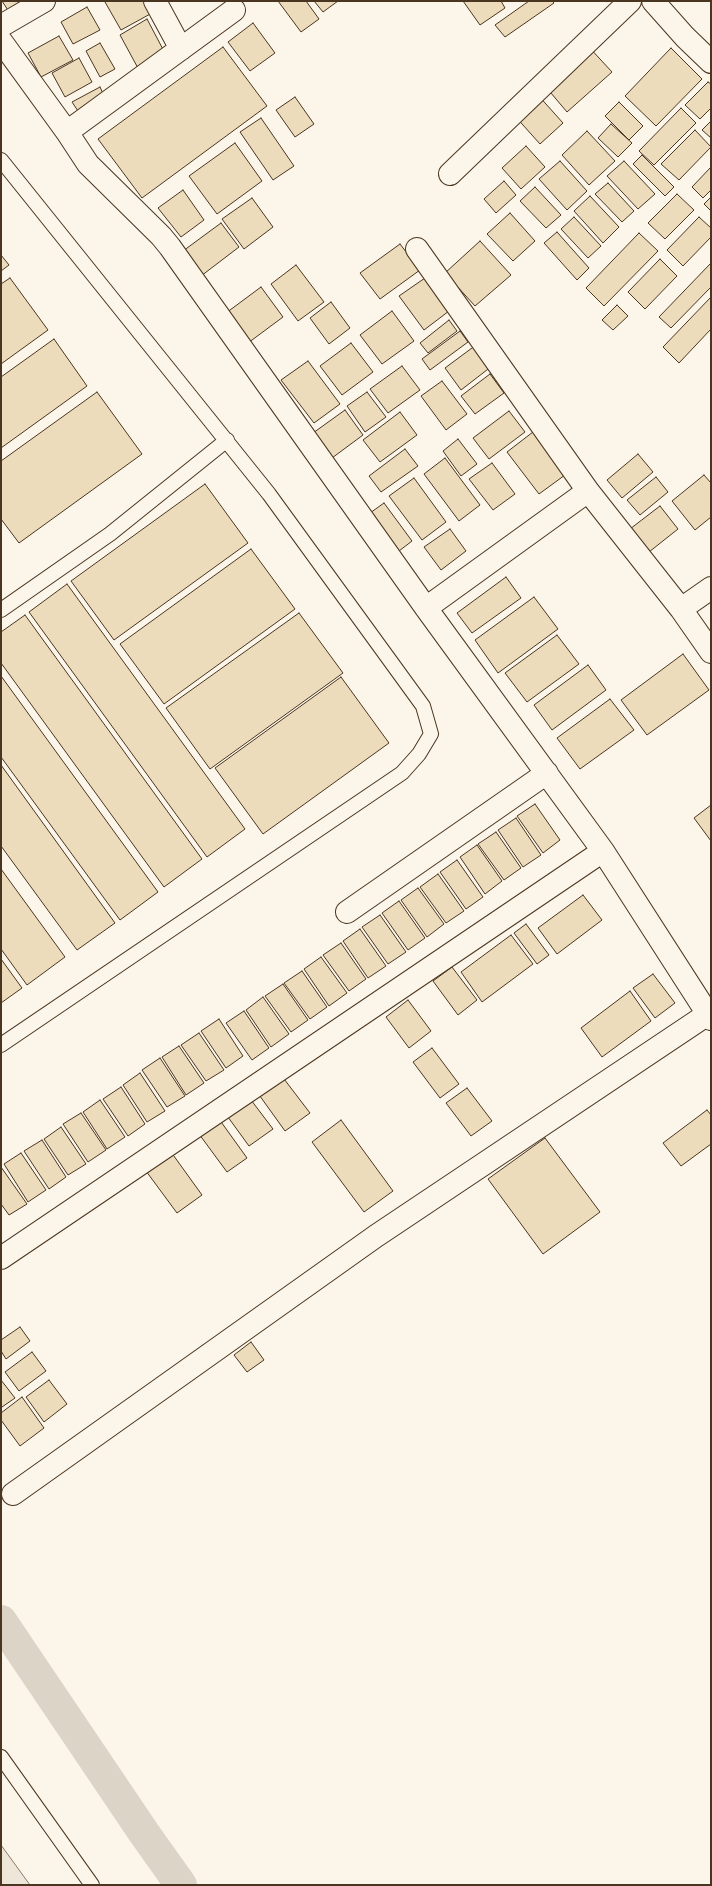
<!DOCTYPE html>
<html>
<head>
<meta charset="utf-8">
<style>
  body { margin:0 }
  #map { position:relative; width:712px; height:1886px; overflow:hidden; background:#fbf6e9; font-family:"Archivo Narrow",sans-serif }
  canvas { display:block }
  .frame { position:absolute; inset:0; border:2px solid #4a3520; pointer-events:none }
</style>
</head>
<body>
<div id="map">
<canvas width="712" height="1886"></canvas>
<div class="frame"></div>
</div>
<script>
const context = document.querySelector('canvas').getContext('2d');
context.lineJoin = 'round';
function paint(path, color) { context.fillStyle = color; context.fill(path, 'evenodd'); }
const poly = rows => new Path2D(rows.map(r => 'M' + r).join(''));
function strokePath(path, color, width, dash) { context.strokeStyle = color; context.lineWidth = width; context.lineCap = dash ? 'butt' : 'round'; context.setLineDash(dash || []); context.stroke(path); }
const green = poly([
  [1,1845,30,1885,1,1885,1,1845]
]);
const canal = poly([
  [1,1621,144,1833,181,1885]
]);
const building = poly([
  [2,1,38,1,13,18,2,1],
  [107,1,145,1,152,13,121,30,105,2,107,1],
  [278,1,306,1,319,19,301,32,278,1],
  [314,1,338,1,323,12,314,1],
  [463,1,501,1,505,8,480,25,463,1],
  [529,1,552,1,554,3,505,37,495,25,529,1],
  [87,7,100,30,73,44,61,22,87,7],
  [147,19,166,55,139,70,120,35,147,19],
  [253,23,275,53,250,71,228,42,253,23],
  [59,36,73,60,41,77,28,53,59,36],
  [100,43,115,69,100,77,86,51,100,43],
  [588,46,612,72,567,112,545,86,588,46],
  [223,47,267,106,142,198,98,139,223,47],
  [671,48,702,79,656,126,625,96,671,48],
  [79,58,92,82,65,97,52,73,79,58],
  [708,82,711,84,711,108,700,119,685,105,708,82],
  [100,87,106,100,82,117,72,102,100,87],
  [537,94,563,123,540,144,514,115,537,94],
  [295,97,314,124,295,137,276,110,295,97],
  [619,102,643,126,629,140,605,116,619,102],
  [681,108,696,123,654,165,639,151,681,108],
  [261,118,294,166,273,180,240,132,261,118],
  [711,121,711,138,702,130,711,121],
  [611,124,632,143,618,157,598,138,611,124],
  [695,130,711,147,679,180,661,164,695,130],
  [587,131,615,161,589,185,562,155,587,131],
  [235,143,262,181,217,214,189,176,235,143],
  [526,146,545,167,521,189,502,168,526,146],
  [642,155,674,187,665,196,633,164,642,155],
  [560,161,587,191,567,210,539,179,560,161],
  [624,161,655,194,638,209,607,176,624,161],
  [711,167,711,190,703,198,692,187,711,167],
  [504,181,516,195,496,213,484,199,504,181],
  [608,183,634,211,622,222,595,194,608,183],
  [535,187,561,215,546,228,520,201,535,187],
  [183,190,204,220,181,237,158,208,183,190],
  [677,194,694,210,665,239,648,223,677,194],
  [590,196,619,227,603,243,574,211,590,196],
  [711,197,711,211,704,204,711,197],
  [252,198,273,227,244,249,222,219,252,198],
  [510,213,535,241,513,261,487,234,510,213],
  [574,217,601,246,588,258,561,229,574,217],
  [699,217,711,228,711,237,683,266,667,250,699,217],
  [221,223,239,247,201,276,183,251,221,223],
  [557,232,589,268,577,280,544,243,557,232],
  [639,233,658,251,604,306,586,288,639,233],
  [480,241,511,275,475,306,445,273,480,241],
  [400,244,420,270,380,299,360,273,400,244],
  [1,255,9,265,1,271,1,255],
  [660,259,677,276,645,309,628,292,660,259],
  [711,263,711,287,671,328,659,317,711,263],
  [296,265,324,302,298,321,271,284,296,265],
  [10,278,48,330,1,364,1,284,10,278],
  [425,278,449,311,424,330,399,296,425,278],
  [261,287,283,317,248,343,226,313,261,287],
  [711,297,711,329,679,363,663,347,711,297],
  [331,302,350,328,329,344,310,318,331,302],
  [617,305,628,316,613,330,602,320,617,305],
  [392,311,414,341,382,364,360,335,392,311],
  [449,320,457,331,428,353,420,343,449,320],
  [460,331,468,342,430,370,422,359,460,331],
  [54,339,87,386,1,448,1,377,54,339],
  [351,343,373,372,342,395,320,366,351,343],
  [476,345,492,366,461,390,445,368,476,345],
  [308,361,340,404,314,423,281,380,308,361],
  [402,366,420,390,388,413,370,389,402,366],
  [490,374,504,393,475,414,461,396,490,374],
  [442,381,467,414,446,430,421,396,442,381],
  [97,392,142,454,19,543,1,519,1,461,97,392],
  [367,392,386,417,365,432,347,406,367,392],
  [345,410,363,435,332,458,313,433,345,410],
  [509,411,525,432,489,459,473,438,509,411],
  [400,412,417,435,380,462,363,440,400,412],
  [533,432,565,475,539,494,507,452,533,432],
  [458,439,477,464,461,476,443,451,458,439],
  [405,449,418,466,381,492,369,476,405,449],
  [638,454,653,472,622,498,607,480,638,454],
  [445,458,480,505,459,521,424,474,445,458],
  [492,463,515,494,493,510,469,479,492,463],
  [704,475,711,483,711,517,695,530,672,501,704,475],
  [656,477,668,492,640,515,627,500,656,477],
  [414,478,446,522,422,540,389,496,414,478],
  [205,484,248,543,114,640,71,581,205,484],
  [384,503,412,541,399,551,370,513,384,503],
  [660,506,678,529,649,552,630,529,660,506],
  [450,529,466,551,441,570,424,547,450,529],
  [251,549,295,609,164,704,120,644,251,549],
  [506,577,521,598,472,633,457,613,506,577],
  [67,584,245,829,207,857,29,612,67,584],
  [534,597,558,629,498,673,475,640,534,597],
  [299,613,343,673,210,769,166,708,299,613],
  [25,615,202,859,164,887,1,663,1,632,25,615],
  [557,635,579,664,527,702,505,673,557,635],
  [683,654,709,690,647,735,621,700,683,654],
  [588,665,606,690,552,730,534,705,588,665],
  [1,676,158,892,120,920,1,757,1,676],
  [341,677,389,743,263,834,215,768,341,677],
  [610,699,634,730,580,769,557,738,610,699],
  [1,765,115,923,77,950,1,846,1,765],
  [535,804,560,840,543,853,517,816,535,804],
  [711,805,711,841,694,818,711,805],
  [516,818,541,855,523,867,498,830,516,818],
  [496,832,521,868,504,880,478,844,496,832],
  [477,845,502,881,485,894,460,857,477,845],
  [457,860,483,897,466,909,440,872,457,860],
  [1,869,65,957,27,985,1,949,1,869],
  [438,874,464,911,446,923,420,887,438,874],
  [418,888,444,924,427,937,401,900,418,888],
  [583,895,602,920,557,954,538,928,583,895],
  [399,901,425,938,408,950,382,913,399,901],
  [380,915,406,952,388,964,362,927,380,915],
  [526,924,549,955,537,964,514,933,526,924],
  [360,929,386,966,368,978,343,941,360,929],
  [511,935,533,964,482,1002,461,972,511,935],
  [341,943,366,979,349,991,323,955,341,943],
  [321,957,347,993,329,1006,304,969,321,957],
  [1,959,22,988,1,1003,1,959],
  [452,967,477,1000,458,1015,433,981,452,967],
  [302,971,327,1007,310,1019,284,983,302,971],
  [653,974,675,1003,655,1018,633,988,653,974],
  [283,984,308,1020,291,1032,265,996,283,984],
  [630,991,651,1021,602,1057,581,1028,630,991],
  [263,997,289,1034,271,1047,246,1010,263,997],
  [408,1000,431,1031,409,1048,386,1017,408,1000],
  [244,1011,269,1048,252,1060,226,1023,244,1011],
  [219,1019,243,1056,226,1068,201,1031,219,1019],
  [199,1033,224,1070,206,1081,181,1045,199,1033],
  [179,1046,204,1083,186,1095,162,1057,179,1046],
  [432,1048,459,1084,440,1098,413,1062,432,1048],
  [160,1058,185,1096,167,1107,142,1070,160,1058],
  [140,1073,165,1111,147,1122,123,1085,140,1073],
  [281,1075,310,1113,285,1131,257,1092,281,1075],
  [121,1087,145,1124,128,1136,103,1099,121,1087],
  [467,1088,492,1121,471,1136,446,1103,467,1088],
  [248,1096,273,1129,249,1146,225,1113,248,1096],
  [100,1100,125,1137,107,1149,83,1112,100,1100],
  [707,1110,711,1115,711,1144,681,1166,663,1143,707,1110],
  [81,1113,106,1150,88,1162,63,1124,81,1113],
  [219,1119,247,1158,227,1172,199,1134,219,1119],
  [341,1120,393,1191,364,1212,312,1142,341,1120],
  [61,1127,86,1164,68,1175,44,1139,61,1127],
  [545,1138,600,1212,543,1254,488,1179,545,1138],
  [42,1140,66,1177,49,1189,24,1151,42,1140],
  [171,1152,202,1195,177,1213,146,1171,171,1152],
  [21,1153,46,1190,28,1202,4,1164,21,1153],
  [1,1167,27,1204,9,1215,1,1204,1,1167],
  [20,1327,30,1341,6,1359,1,1351,1,1340,20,1327],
  [251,1342,264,1360,247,1372,234,1355,251,1342],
  [32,1352,46,1371,19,1391,5,1372,32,1352],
  [1,1380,15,1398,2,1407,1,1406,1,1380],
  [49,1380,67,1404,44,1422,26,1397,49,1380],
  [22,1397,44,1428,20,1446,1,1420,1,1413,22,1397]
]);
const service = poly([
  [1,160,269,494,423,706,431,734,419,754,402,773,1,1045],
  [1,610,110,534,227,440],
  [1,1757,92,1885]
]);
const minor = poly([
  [155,1,181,49],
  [653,1,685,37,711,62],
  [1,26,44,1],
  [1,41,67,132,88,164,161,236,170,247,426,608,603,851,711,1019],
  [67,132,234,10],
  [450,174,630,1],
  [417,249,588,491,681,609,711,652],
  [426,608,588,491],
  [681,609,711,588],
  [347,912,547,773],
  [1,1258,603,851],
  [13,1494,376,1236,708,1014]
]);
paint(green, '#ede6d9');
strokePath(green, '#887966', 1);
strokePath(canal, '#dcd4c6', 32);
paint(building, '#ecdcbc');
strokePath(building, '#4a3520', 1);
strokePath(service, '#4a3520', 16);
strokePath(minor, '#4a3520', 24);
strokePath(service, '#fbf6e9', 14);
strokePath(minor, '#fbf6e9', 22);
</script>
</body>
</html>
